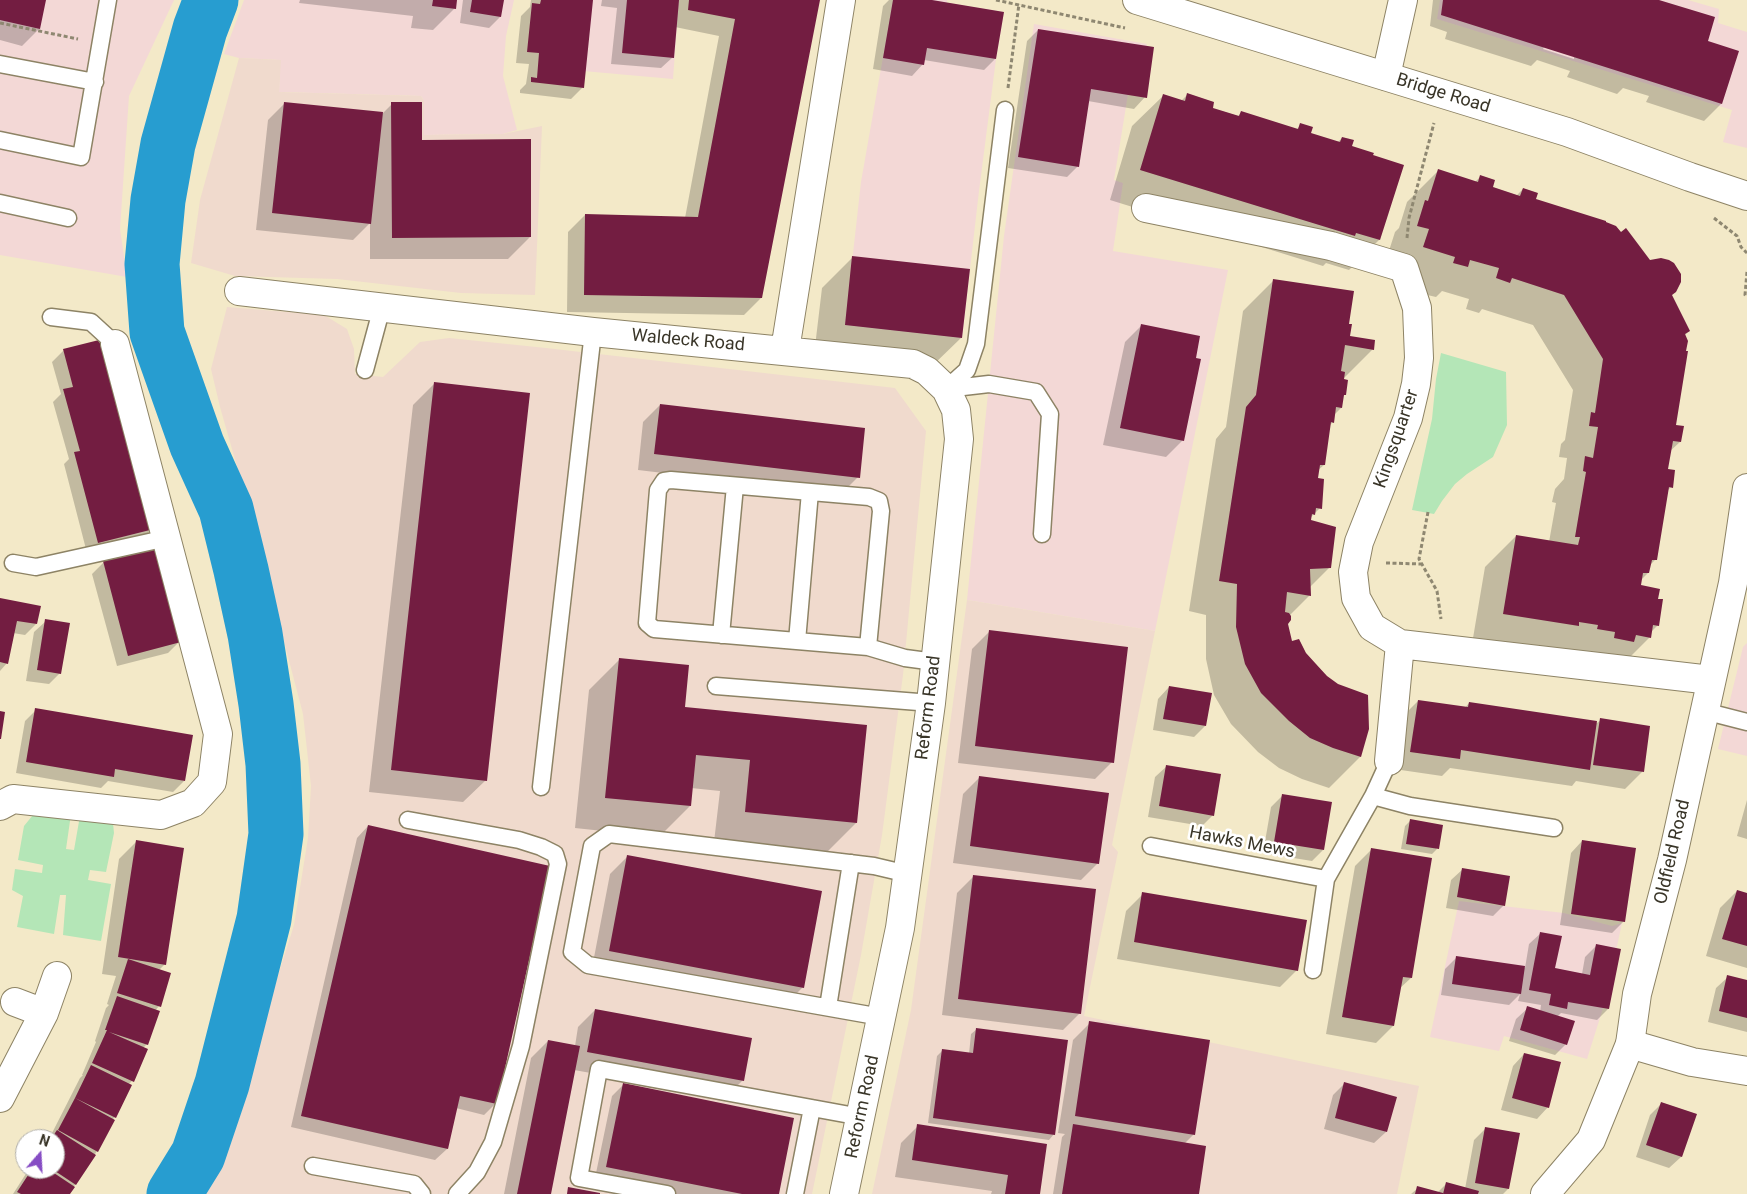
<!DOCTYPE html>
<html>
<head>
<meta charset="utf-8">
<style>
  body { margin:0 }
  #map { position:relative; width:1747px; height:1194px; overflow:hidden; background:#f3e9c8; font-family:Roboto,sans-serif }
  canvas { display:block }
  .north { position:absolute; left:15px; top:1129px; width:50px; height:50px; box-sizing:border-box; background:#fff; border:1px solid #b0aea9; border-radius:50%; rotate:19deg; font-size:14px; font-weight:700; line-height:20px; text-align:center; color:#393528 }
  .north::after { content:''; display:block; margin:auto; width:18px; height:22px; background:#864dc4; clip-path:polygon(50% 0,100% 100%,50% 72%,0 100%) }
</style>
</head>
<body>
<div id="map">
<canvas width="1747" height="1194"></canvas>
<div class="north">N</div>
</div>
<script>
const context = document.querySelector('canvas').getContext('2d');
context.lineJoin = 'round';
function paint(path, color) { context.fillStyle = color; context.fill(path, 'evenodd'); }
const poly = rows => new Path2D(rows.map(r => 'M' + r).join(''));
function strokePath(path, color, width, dash) { context.strokeStyle = color; context.lineWidth = width; context.lineCap = dash ? 'butt' : 'round'; context.setLineDash(dash || []); context.stroke(path); }
function drawText(font, color, halo, rows, align = 'center') {
  context.font = font + ' Roboto,sans-serif'; context.lineWidth = 5; context.setLineDash([]); context.textBaseline = 'middle'; context.strokeStyle = halo; context.fillStyle = color; for (const [text, x, y, turn = 0] of rows) {
    context.save(); context.translate(x, y); context.rotate((+turn || 0) * Math.PI / 180); context.textAlign = isNaN(turn) ? turn : align; if (halo) context.strokeText(text, 0, 0); context.fillText(text, 0, 0); context.restore();
  }
}
const commercial = poly([
  [0,0,174,0,129,96,120,229,127,277,0,255],
  [244,0,514,0,506,36,503,76,517,130,503,134,423,135,424,101,421,96,279,92,280,60,239,58,224,54],
  [592,0,679,0,673,79,583,71],
  [893,0,947,0,947,3,1004,12,996,59,979,191,962,338,845,325,861,182],
  [1440,0,1688,0,1719,9,1718,23,1747,32,1747,148,1723,142,1732,110,1437,19],
  [1034,24,1147,44,1136,78,1131,76,1114,180,1123,183,1113,251,1228,270,1155,631,967,600,1004,236],
  [1747,643,1747,756,1718,749,1743,647],
  [1459,901,1564,913,1612,926,1622,923,1605,1002,1587,1059,1504,1036,1499,1051,1430,1037]
]);
const industrial = poly([
  [239,58,281,60,279,92,421,96,424,101,424,135,503,134,542,126,535,295,461,293,337,279,235,276,191,263,200,200],
  [227,307,324,315,347,329,354,349,355,374,383,377,420,342,449,338,546,348,895,388,926,431,903,675,882,835,861,955,812,1194,199,1194,230,1128,294,925,308,838,311,786,303,714,252,519,220,407,211,369],
  [967,600,1155,631,1112,845,1118,852,1084,1016,1419,1086,1397,1194,872,1194,911,1010]
]);
const green = poly([
  [1441,353,1506,372,1507,425,1493,457,1467,474,1455,484,1442,501,1434,514,1412,510,1432,419,1436,379],
  [72,807,66,849,74,850,81,810,112,813,114,833,106,872,90,870,88,880,111,884,101,941,63,935,66,895,60,895,54,934,17,927,23,896,12,890,15,869,42,873,43,865,18,860,24,826,37,810]
]);
const shadow = poly([
  [0,0,45,0,39,29,22,46,0,40],
  [300,0,456,0,455,8,433,30,411,28,413,16,299,3],
  [463,0,503,0,500,17,489,28,460,23],
  [531,0,592,0,583,87,571,99,520,93,520,90,526,84,529,64,516,63,521,16,530,7],
  [602,0,818,0,761,298,744,315,567,312,568,232,585,215,685,218,719,36,675,27,673,57,661,68,611,64,617,8,601,6],
  [889,0,924,0,1003,13,995,59,984,70,924,60,923,64,912,76,873,69,883,6],
  [1433,0,1655,0,1706,42,1737,52,1721,104,1704,121,1646,102,1649,96,1623,88,1617,94,1567,77,1570,71,1537,60,1531,66,1445,39,1447,32,1430,26],
  [1544,47,1574,56,1574,59,1543,49],
  [1038,30,1145,97,1134,109,1088,101,1078,166,1067,177,1008,168,1027,41],
  [1187,95,1211,108,1238,116,1241,113,1296,130,1301,125,1310,134,1338,142,1342,138,1350,147,1372,156,1379,240,1349,270,1326,263,1323,266,1110,200,1132,126,1163,96,1181,101],
  [285,103,382,114,392,104,421,141,530,237,508,259,370,259,370,223,353,240,256,230,268,120],
  [1438,171,1475,182,1480,177,1491,188,1516,196,1523,189,1534,200,1671,295,1689,331,1684,336,1674,426,1680,442,1669,452,1666,470,1671,487,1667,491,1655,560,1649,566,1648,573,1640,581,1639,586,1658,625,1650,633,1650,637,1619,668,1472,644,1485,567,1516,536,1549,542,1556,503,1552,502,1555,489,1564,479,1567,458,1559,457,1561,444,1565,440,1573,390,1533,325,1482,309,1479,313,1466,309,1469,299,1442,291,1436,297,1423,294,1425,287,1393,278,1387,257,1395,232,1399,228,1407,202],
  [853,257,961,338,930,368,814,355,822,288],
  [1274,280,1348,325,1349,337,1373,349,1342,380,1345,394,1343,396,1341,408,1334,415,1333,422,1329,426,1324,465,1317,471,1320,508,1310,518,1329,568,1309,588,1310,595,1289,616,1286,624,1291,643,1305,654,1326,677,1368,729,1360,757,1329,788,1302,779,1279,768,1258,752,1231,724,1214,695,1206,659,1206,615,1189,611,1216,439,1226,427,1243,311],
  [1142,325,1183,440,1166,457,1103,445,1125,342],
  [64,350,108,379,152,529,141,540,87,553,64,464,69,459,53,402,61,394,52,362],
  [435,383,486,780,463,802,369,792,413,405],
  [660,405,858,477,841,494,638,470,643,422],
  [104,562,179,642,168,653,117,666,92,574],
  [0,599,39,607,36,624,25,635,13,633,7,663,0,671],
  [46,621,60,673,49,684,26,681,34,632],
  [989,632,1112,762,1095,779,958,763,972,649],
  [620,659,684,708,866,726,856,823,825,854,714,842,720,791,691,788,690,806,659,837,575,828,589,690],
  [1169,687,1205,726,1194,737,1153,730,1158,699],
  [1418,701,1465,708,1469,703,1597,723,1601,720,1649,727,1642,772,1625,789,1576,781,1572,786,1450,768,1442,776,1394,769,1401,718],
  [36,710,184,781,173,792,108,781,101,788,16,773,25,721],
  [1167,766,1213,815,1202,826,1148,817,1155,777],
  [980,777,1098,863,1081,880,953,863,963,794],
  [1283,795,1323,850,1312,861,1263,853,1271,807],
  [1747,800,1747,839,1737,836],
  [1410,821,1437,849,1432,854,1401,849,1405,826],
  [368,826,496,1103,484,1115,456,1108,447,1149,435,1160,291,1127,357,838],
  [1582,841,1624,921,1612,933,1560,925,1571,853],
  [136,842,165,964,159,970,159,1006,155,1011,147,1044,143,1048,132,1081,128,1085,115,1117,112,1120,97,1151,69,1194,13,1194,29,1169,55,1169,55,1139,49,1139,80,1078,83,1075,82,1075,96,1042,95,1041,106,1008,109,1005,107,1004,116,976,102,974,119,859],
  [1372,849,1411,978,1399,989,1393,1026,1376,1043,1326,1034,1355,866],
  [627,857,803,987,786,1004,592,968,610,874],
  [1463,869,1504,905,1493,916,1446,908,1451,880],
  [974,876,1080,1013,1063,1030,942,1015,957,893],
  [1737,891,1747,894,1747,968,1706,956,1720,908],
  [1143,894,1297,970,1280,987,1117,959,1126,911],
  [1541,933,1554,969,1582,974,1585,957,1596,946,1608,1009,1597,1020,1561,1013,1557,1017,1566,1044,1555,1055,1509,1041,1516,1019,1528,1008,1540,1012,1541,1005,1518,1001,1520,994,1509,1005,1441,995,1445,969,1457,957,1525,968,1529,944],
  [1728,977,1747,981,1747,1032,1708,1022,1716,988],
  [595,1010,743,1080,726,1097,574,1070,549,1194,504,1194,531,1058,548,1041,575,1046,578,1027],
  [1090,1023,1194,1134,1184,1144,1198,1194,1053,1194,1062,1137,1065,1134,1058,1133,1073,1040],
  [977,1029,1054,1134,1049,1140,928,1123,937,1056,942,1051,969,1054,971,1034],
  [1524,1054,1548,1107,1537,1119,1501,1110,1513,1066],
  [1345,1083,1386,1132,1374,1143,1324,1129,1333,1095],
  [623,1085,778,1194,676,1194,595,1178,612,1096],
  [1662,1103,1695,1115,1681,1157,1669,1168,1636,1157,1650,1115],
  [918,1126,1046,1145,1039,1194,991,1194,992,1191,895,1177,901,1143],
  [1485,1129,1518,1134,1508,1189,1503,1194,1411,1194,1418,1188,1437,1193,1447,1183,1465,1189,1474,1140]
]);
const river = poly([
  [174,1194,198,1155,222,1084,264,919,276,834,273,764,266,704,255,634,241,570,226,509,197,445,157,332,152,264,158,200,168,144,200,29,211,0]
]);
const building = poly([
  [0,0,46,0,40,29,0,20],
  [433,0,457,0,456,9,432,6],
  [472,0,504,0,501,17,470,12],
  [541,0,593,0,584,88,531,82,531,77,537,78,539,53,527,52,532,3,540,4],
  [627,0,679,0,674,58,622,53],
  [689,0,820,0,762,298,584,295,585,214,698,217,735,19,688,10],
  [893,0,932,0,1004,12,996,59,927,48,924,65,883,58],
  [1443,0,1659,0,1715,17,1708,41,1739,51,1722,104,1441,15],
  [1038,29,1154,47,1147,98,1091,89,1079,167,1018,157],
  [1187,93,1214,102,1213,108,1239,116,1241,111,1298,129,1300,123,1313,127,1311,133,1340,142,1342,137,1354,140,1352,146,1374,153,1373,155,1404,165,1380,240,1356,233,1355,236,1140,170,1163,94,1185,101],
  [284,102,383,112,371,224,272,213],
  [391,102,422,102,422,140,531,139,531,237,392,238],
  [1438,169,1478,182,1480,175,1495,180,1493,187,1520,196,1523,188,1538,193,1536,199,1606,221,1606,222,1616,226,1621,232,1626,228,1650,260,1661,258,1669,260,1674,263,1681,274,1681,282,1676,292,1672,295,1690,331,1685,334,1688,341,1686,351,1688,351,1676,425,1684,426,1681,442,1673,441,1668,469,1675,470,1673,488,1669,487,1657,560,1652,560,1649,573,1643,573,1641,585,1660,589,1658,599,1663,599,1659,626,1653,625,1651,638,1636,635,1634,642,1614,638,1615,632,1597,629,1598,625,1579,622,1579,626,1503,614,1516,535,1578,545,1580,537,1575,537,1586,472,1583,471,1585,456,1593,458,1598,427,1589,426,1591,412,1595,413,1603,359,1564,295,1512,278,1510,283,1496,278,1499,268,1470,260,1468,267,1453,263,1455,257,1423,247,1429,229,1417,226,1425,200,1428,201],
  [852,256,970,269,962,338,845,325],
  [1273,279,1354,291,1349,324,1352,324,1350,336,1375,340,1374,350,1345,345,1341,371,1345,372,1344,379,1348,380,1346,395,1344,395,1342,408,1336,407,1334,423,1331,422,1325,465,1320,465,1318,478,1324,479,1322,509,1316,508,1315,515,1312,514,1311,520,1336,527,1331,568,1310,569,1311,596,1287,592,1285,612,1289,613,1291,616,1291,620,1288,624,1292,641,1299,639,1306,653,1316,664,1327,676,1338,684,1368,695,1369,729,1361,757,1333,748,1310,738,1289,721,1261,693,1245,664,1236,627,1237,584,1219,581,1246,407,1256,395],
  [1141,324,1200,336,1196,358,1201,359,1184,441,1120,428],
  [99,340,109,377,114,376,154,529,98,543,74,452,80,451,63,389,73,387,63,349],
  [434,382,530,393,487,781,391,770],
  [660,404,865,428,860,478,654,454],
  [155,547,181,642,128,656,103,561],
  [0,598,41,606,37,624,17,621,8,664,0,662],
  [45,619,70,623,61,674,37,670],
  [989,630,1128,647,1114,763,975,746],
  [619,658,689,665,685,707,867,725,857,823,745,812,750,760,696,755,691,806,605,798],
  [1169,686,1212,693,1206,726,1163,719],
  [1418,700,1468,707,1469,702,1597,721,1590,770,1461,750,1460,759,1410,752],
  [35,708,193,735,185,781,115,769,114,777,26,762],
  [0,711,5,712,1,739,0,739],
  [1600,718,1650,726,1644,772,1593,765],
  [1166,765,1221,774,1214,816,1159,806],
  [979,776,1109,793,1099,864,970,846],
  [1282,794,1332,802,1324,850,1274,842],
  [1410,819,1443,825,1439,849,1406,844],
  [368,825,550,866,497,1104,460,1096,448,1149,301,1116],
  [136,840,184,848,166,965,118,957],
  [1582,840,1636,848,1625,922,1571,914],
  [1371,848,1432,858,1412,978,1403,977,1394,1026,1342,1017],
  [627,855,822,891,804,988,609,951],
  [1462,868,1510,876,1505,906,1457,897],
  [973,875,1096,889,1081,1014,958,999],
  [1737,890,1747,893,1747,946,1722,939],
  [1142,892,1307,920,1298,971,1134,942],
  [1540,932,1562,936,1555,968,1590,975,1596,944,1621,949,1609,1009,1568,1002,1567,1009,1549,1005,1551,994,1529,990],
  [1456,956,1525,966,1521,994,1452,984],
  [128,959,171,973,161,1007,117,993],
  [1727,975,1747,980,1747,1018,1719,1011],
  [117,996,160,1011,148,1045,109,1032,148,1049,134,1082,92,1063,107,1030,105,1030],
  [1527,1006,1575,1021,1567,1045,1520,1030],
  [595,1009,752,1038,744,1081,587,1052],
  [1089,1021,1210,1040,1195,1135,1075,1116],
  [976,1028,1068,1040,1055,1135,933,1118,942,1049,973,1053],
  [548,1040,580,1046,551,1194,517,1194],
  [1524,1053,1561,1062,1549,1108,1512,1098],
  [91,1065,132,1085,116,1118,75,1098],
  [1344,1082,1397,1097,1387,1132,1335,1118],
  [623,1083,794,1118,779,1194,742,1194,606,1167],
  [75,1098,115,1120,98,1152,58,1130],
  [1661,1102,1697,1114,1682,1157,1646,1145],
  [917,1124,1047,1144,1040,1194,1005,1194,1008,1175,912,1160],
  [1073,1124,1206,1146,1199,1194,1062,1194],
  [1485,1127,1520,1133,1509,1189,1475,1183],
  [57,1130,96,1155,76,1185,52,1169,55,1169,55,1139,51,1139],
  [32,1169,48,1169,75,1187,70,1194,21,1194,17,1192],
  [1446,1182,1479,1191,1478,1194,1443,1194],
  [1417,1186,1443,1193,1443,1194,1415,1194],
  [568,1187,600,1193,600,1194,567,1194]
]);
const path = poly([
  [996,0,1125,28],
  [0,23,78,39],
  [1008,88,1019,4],
  [1714,218,1737,236,1741,247,1747,253],
  [1407,238,1409,218,1434,123],
  [1747,272,1745,295,1747,297],
  [1428,512,1419,559,1437,591,1441,619],
  [1386,563,1421,564]
]);
const service = poly([
  [0,64,95,82],
  [0,140,81,157,108,0],
  [0,203,68,218],
  [51,317,91,322,115,344],
  [365,370,382,307],
  [946,389,967,370,976,344,1005,110],
  [946,389,989,384,1036,392,1050,414,1042,534],
  [13,563,36,567,167,538],
  [721,635,735,486],
  [797,641,810,492],
  [868,647,654,629,647,623,658,490,664,481,671,480,869,497,879,501,881,511,868,647,905,658,935,662],
  [716,686,931,703],
  [1704,711,1747,722],
  [541,787,593,332],
  [1373,796,1410,806,1554,828],
  [408,820,519,840,541,847,555,854,558,864,521,1046,493,1142,477,1172,457,1194],
  [1151,846,1326,879],
  [1313,970,1326,879,1373,796,1389,761],
  [828,1007,851,863],
  [881,1017,588,965,572,952,592,846,609,834,874,866,908,874],
  [313,1166,414,1184,422,1194],
  [667,1194,579,1178,599,1069,861,1117],
  [795,1194,812,1108]
]);
const minor = poly([
  [1386,76,1403,0],
  [1146,208,1331,246,1404,268,1417,308,1419,358,1416,384,1408,418,1359,542,1353,572,1356,598,1372,627,1400,644,1711,680],
  [239,291,593,332,913,364,927,371,946,389,956,410,959,439,931,703,900,928,844,1194],
  [785,350,841,0],
  [1389,761,1400,644],
  [0,806,13,799,161,815,193,803,212,782,218,734,115,344],
  [15,1002,44,1013],
  [1630,1044,1692,1062,1747,1071],
  [0,1098,44,1013,57,976]
]);
const secondary = poly([
  [1545,1194,1591,1140,1630,1044,1637,994,1672,860,1733,583,1747,488]
]);
const primary = poly([
  [1137,0,1567,132,1690,177,1747,196]
]);
const streetNames = [
  ["Bridge Road",1443,94,17],
  ["Waldeck Road",688,341,5],
  ["Kingsquarter",1397,439,-71],
  ["Reform Road",929,708,-83],
  ["Hawks Mews",1242,843,11],
  ["Oldfield Road",1673,852,-77],
  ["Reform Road",863,1107,-78]
];
paint(commercial, '#f3d8d6');
paint(industrial, '#f0dacd');
paint(green, '#b4e6b7');
paint(shadow, '#0003');
strokePath(river, '#279dd0', 55);
paint(building, '#731d41');
strokePath(service, '#8d8365', 19);
strokePath(minor, '#8d8365', 30);
strokePath(secondary, '#8d8365', 30);
strokePath(primary, '#8d8365', 30);
strokePath(path, '#8e8771', 3, [4, 2.5]);
strokePath(service, '#fff', 16);
strokePath(minor, '#fff', 28);
strokePath(secondary, '#fff', 28);
strokePath(primary, '#fff', 28);
drawText('18px', '#393528', '#fff', streetNames);
</script>
</body>
</html>
